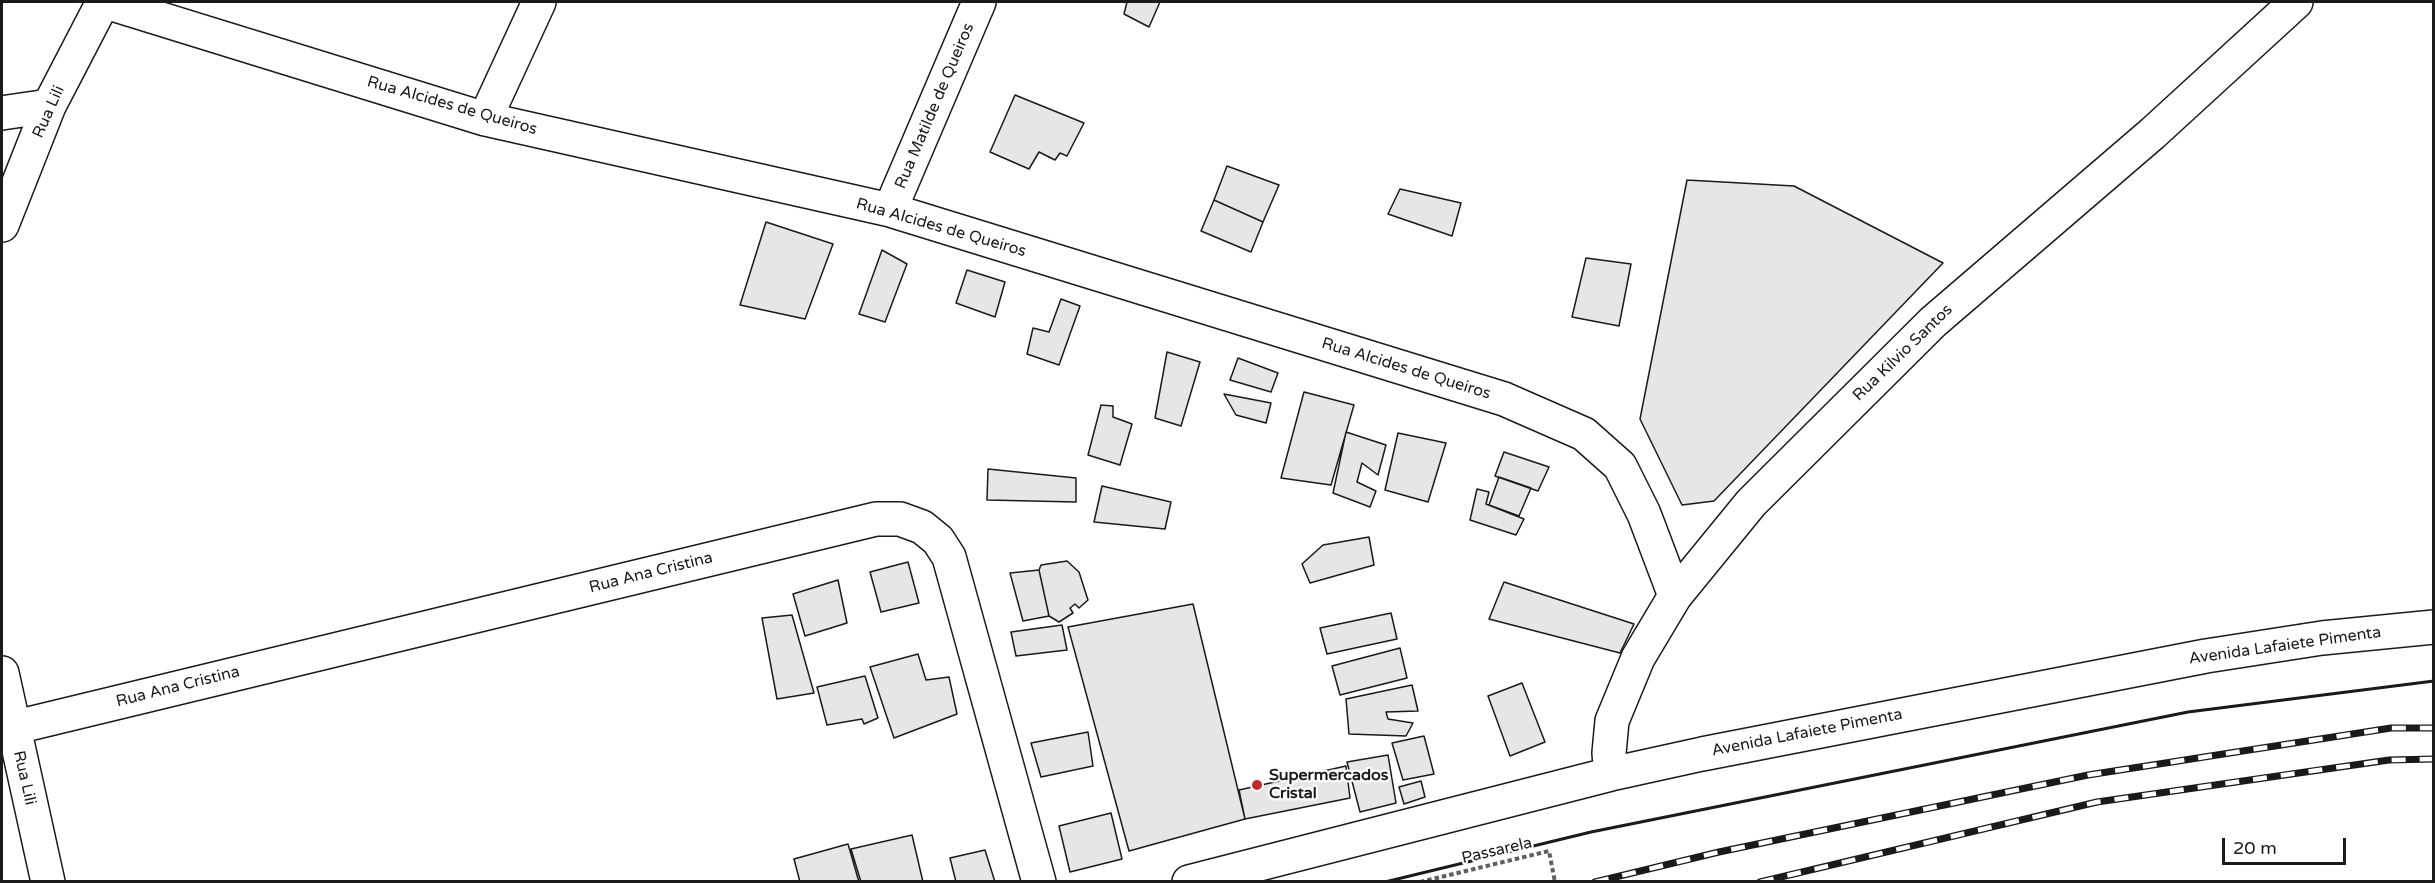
<!DOCTYPE html>
<html>
<head>
<meta charset="utf-8">
<style>
  body { margin:0 }
  #map { position:relative; width:2435px; height:883px; overflow:hidden; background:#fff; font-family:"Varela Round",sans-serif }
  canvas { display:block }
  .frame { position:absolute; inset:0; border:3px solid #1a1a1a; pointer-events:none }
  .scale { position:absolute; left:2222px; top:838px; width:124px; height:27px; box-sizing:border-box; border:3px solid #1a1a1a; border-top:0; padding-left:8px; font-size:18px; line-height:21px; white-space:nowrap; color:#1a1a1a; -webkit-text-stroke:4px #fff; paint-order:stroke }
</style>
</head>
<body>
<div id="map">
<canvas width="2435" height="883"></canvas>
<div class="frame"></div>
<div class="scale">20 m</div>
</div>
<script>
const context = document.querySelector('canvas').getContext('2d');
context.lineJoin = 'round';
function paint(path, color) { context.fillStyle = color; context.fill(path, 'evenodd'); }
const poly = rows => new Path2D(rows.map(r => 'M' + r).join(''));
function strokePath(path, color, width, dash) { context.strokeStyle = color; context.lineWidth = width; context.lineCap = dash ? 'butt' : 'round'; context.setLineDash(dash || []); context.stroke(path); }
function drawText(font, color, halo, rows, align = 'center') {
  context.font = font + ' "Varela Round",sans-serif'; context.lineWidth = 4.5; context.setLineDash([]); context.textBaseline = 'middle'; context.strokeStyle = halo; context.fillStyle = color; for (const [text, x, y, turn = 0] of rows) {
    context.save(); context.translate(x, y); context.rotate((+turn || 0) * Math.PI / 180); context.textAlign = isNaN(turn) ? turn : align; if (halo) context.strokeText(text, 0, 0); context.fillText(text, 0, 0); context.restore();
  }
}
const building = poly([
  [1127,2,1160,2,1149,27,1124,14,1127,2],
  [1015,95,1084,123,1067,156,1060,153,1055,160,1039,152,1029,169,990,152,1015,95],
  [1227,166,1279,185,1263,222,1214,200,1227,166],
  [1687,180,1794,186,1943,263,1714,501,1682,505,1640,419,1687,180],
  [1400,189,1461,203,1452,236,1388,214,1400,189],
  [1214,200,1263,222,1251,252,1201,231,1214,200],
  [766,222,833,244,805,319,740,305,766,222],
  [882,250,907,264,885,322,859,314,882,250],
  [1586,258,1631,264,1619,326,1572,317,1586,258],
  [967,270,1005,282,995,317,956,303,967,270],
  [1061,299,1080,306,1059,365,1027,354,1033,328,1049,332,1061,299],
  [1167,352,1200,362,1181,426,1155,418,1167,352],
  [1238,358,1278,373,1271,392,1230,380,1238,358],
  [1304,392,1354,405,1331,485,1281,478,1304,392],
  [1224,394,1271,403,1266,423,1236,415,1224,394],
  [1101,405,1113,406,1113,417,1132,424,1120,465,1088,455,1101,405],
  [1346,432,1386,445,1378,475,1362,463,1357,482,1376,491,1370,507,1333,493,1346,432],
  [1398,433,1446,443,1428,502,1385,490,1398,433],
  [1504,452,1549,467,1538,491,1495,476,1504,452],
  [988,469,1076,478,1076,502,987,500,988,469],
  [1499,477,1531,488,1519,516,1489,505,1499,477],
  [1102,486,1171,502,1165,529,1094,522,1102,486],
  [1477,489,1489,492,1486,504,1524,519,1516,535,1470,520,1477,489],
  [1369,537,1374,565,1310,583,1302,564,1323,545,1369,537],
  [1067,561,1079,572,1088,600,1079,608,1075,604,1070,608,1073,613,1059,622,1049,616,1039,570,1041,565,1067,561],
  [908,562,919,603,881,612,870,572,908,562],
  [1039,570,1049,616,1023,621,1010,573,1039,570],
  [838,580,847,623,805,636,793,594,838,580],
  [1504,582,1634,624,1620,653,1489,619,1504,582],
  [1193,604,1245,819,1129,851,1068,627,1193,604],
  [1391,613,1397,639,1327,654,1320,628,1391,613],
  [792,615,814,693,777,699,762,618,792,615],
  [1062,625,1067,650,1016,656,1011,632,1062,625],
  [1400,648,1407,678,1340,695,1332,666,1400,648],
  [918,654,926,680,949,677,957,714,894,738,870,667,918,654],
  [865,676,878,718,864,724,862,719,827,725,817,687,865,676],
  [1522,683,1545,742,1510,756,1488,696,1522,683],
  [1412,685,1418,711,1386,712,1388,719,1413,723,1406,736,1349,734,1346,699,1412,685],
  [1088,732,1093,766,1041,777,1031,743,1088,732],
  [1424,736,1434,774,1403,780,1392,743,1424,736],
  [1388,755,1396,803,1360,812,1347,762,1388,755],
  [1346,766,1350,798,1245,819,1239,790,1346,766],
  [1421,781,1425,797,1404,804,1399,787,1421,781],
  [1111,813,1122,859,1070,872,1059,826,1111,813],
  [912,835,923,882,861,882,851,849,912,835],
  [848,844,859,882,800,882,794,859,848,844],
  [985,850,995,882,956,882,950,858,985,850]
]);
const path = poly([
  [1420,882,1549,851,1555,882]
]);
const minor = poly([
  [106,2,485,119,890,210,1504,399,1584,434,1620,466,1644,514,1675,596],
  [2,113,49,106],
  [485,119,539,2],
  [890,210,979,2],
  [2,225,49,106,103,2],
  [2,673,48,882],
  [12,728,876,519,900,519,922,527,938,540,949,557,1039,882]
]);
const secondary = poly([
  [1611,774,1609,753,1612,721,1638,658,1675,596,1751,503,1933,322,2153,133,2296,2],
  [1189,882,1611,774,1702,754,2206,656,2322,638,2434,627]
]);
const rail = poly([
  [1595,882,1719,852,2088,775,2391,728,2434,728],
  [1760,882,2097,802,2389,760,2434,759]
]);
const wall = poly([
  [1385,882,1591,832,2188,712,2434,681]
]);
const markers = [
  [1257,785,6,"#c62828"]
];
const streetNames = [
  ["Rua Alcides de Queiros",452,106,16],
  ["Rua Matilde de Queiros",935,106,-67],
  ["Rua Lili",49,112,-66],
  ["Rua Alcides de Queiros",941,228,16],
  ["Rua Kilvio Santos",1903,353,-44],
  ["Rua Alcides de Queiros",1406,369,17],
  ["Rua Ana Cristina",651,573,-14],
  ["Avenida Lafaiete Pimenta",2285,646,-8],
  ["Rua Ana Cristina",178,687,-14],
  ["Avenida Lafaiete Pimenta",1807,733,-11],
  ["Rua Lili",24,778,77],
  ["Passarela",1497,851,-13]
];
const poiNames = [
  ["Supermercados",1269,776],
  ["Cristal",1269,794]
];
paint(building, '#e6e6e6');
strokePath(building, '#1a1a1a', 1.5);
strokePath(minor, '#1a1a1a', 36);
strokePath(secondary, '#1a1a1a', 36);
strokePath(path, '#5f5f5f', 4, [4.5, 3]);
strokePath(minor, '#fff', 33);
strokePath(secondary, '#fff', 33);
strokePath(rail, '#1a1a1a', 7);
strokePath(rail, '#fff', 4.5, [14]);
strokePath(wall, '#1a1a1a', 3);
for (const [x, y, r, color] of markers) { const dot = new Path2D(); dot.arc(x, y, r, 0, 2 * Math.PI); context.fillStyle = color; context.fill(dot); strokePath(dot, '#fff', 2); }
drawText('16px', '#1a1a1a', '#fff', streetNames);
drawText('bold 16px', '#1a1a1a', '#fff', poiNames, 'left');
</script>
</body>
</html>
